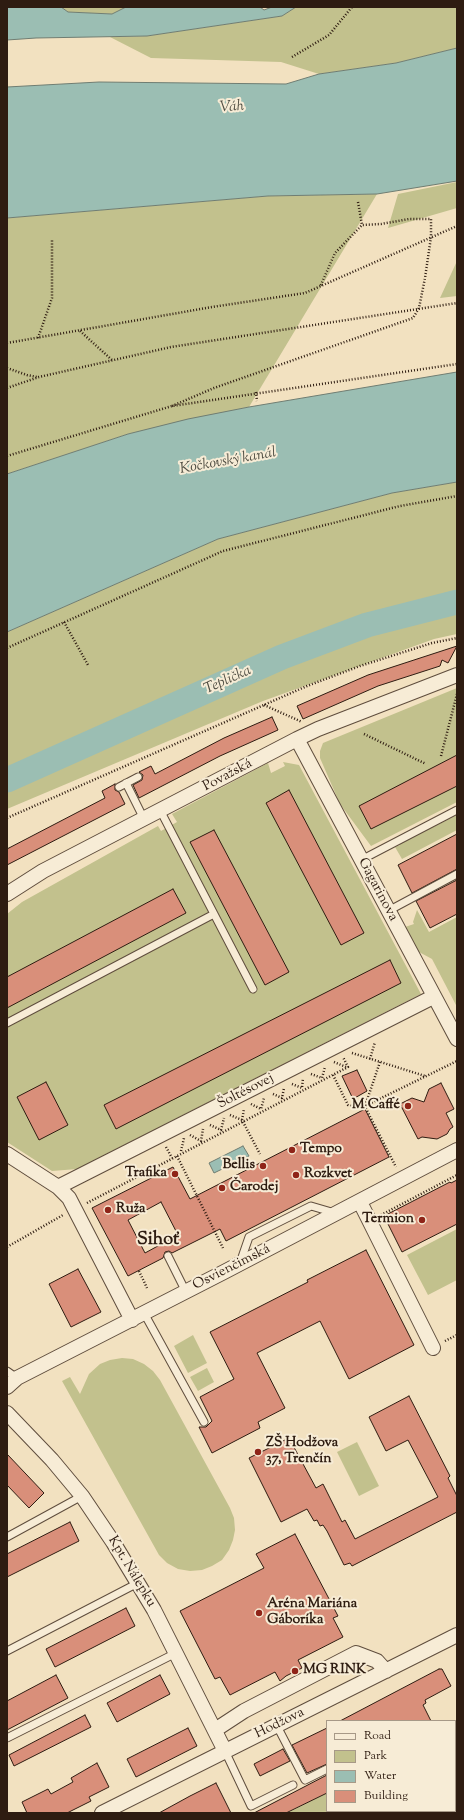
<!DOCTYPE html>
<html>
<head>
<meta charset="utf-8">
<style>
  body { margin:0 }
  #map { position:relative; width:464px; height:1820px; overflow:hidden; background:#f2e1c0; font-family:"Sorts Mill Goudy",serif }
  canvas { display:block }
  .frame { position:absolute; inset:0; border:8px solid #2e1c11; pointer-events:none }
  .legend { position:absolute; left:326px; top:1720px; width:130px; height:92px; box-sizing:border-box; background:#f7ecd6; border:1px solid #a79987; margin:0; padding:5px 7px; list-style:none; font-size:12px; color:#2e1c11 }
  .legend li { display:flex; align-items:center; gap:8px; height:20px }
  .legend b { width:20px; border:1px solid #a79987 }
</style>
</head>
<body>
<div id="map">
<canvas width="464" height="1820"></canvas>
<div class="frame"></div>
<ul class="legend">
<li><b style="height:5px;background:#f7ecd6"></b>Road</li>
<li><b style="height:11px;background:#c2c18d"></b>Park</li>
<li><b style="height:11px;background:#9bbeb3"></b>Water</li>
<li><b style="height:11px;background:#d98f7a"></b>Building</li>
</ul>
</div>
<script>
const context = document.querySelector('canvas').getContext('2d');
context.lineJoin = 'round';
function paint(path, color) { context.fillStyle = color; context.fill(path, 'evenodd'); }
const poly = rows => new Path2D(rows.map(r => 'M' + r).join(''));
function strokePath(path, color, width, dash) { context.strokeStyle = color; context.lineWidth = width; context.lineCap = dash ? 'butt' : 'round'; context.setLineDash(dash || []); context.stroke(path); }
function drawText(font, color, halo, rows, align = 'center') {
  context.font = font + ' "Sorts Mill Goudy",serif'; context.lineWidth = 4; context.setLineDash([]); context.textBaseline = 'middle'; context.strokeStyle = halo; context.fillStyle = color; for (const [text, x, y, turn = 0] of rows) {
    context.save(); context.translate(x, y); context.rotate((+turn || 0) * Math.PI / 180); context.textAlign = isNaN(turn) ? turn : align; if (halo) context.strokeText(text, 0, 0); context.fillText(text, 0, 0); context.restore();
  }
}
const green = poly([
  [61,7,126,7,112,14,68,12],
  [296,7,457,7,457,48,396,63,319,74,281,62,151,58,110,37,147,36,282,16],
  [457,182,457,208,388,228,398,194],
  [377,194,249,407,128,434,7,474,7,218,268,196],
  [457,261,457,296,440,298],
  [457,482,457,634,434,639,263,701,7,809,7,632,218,539,392,493],
  [457,688,457,802,371,846,340,804,320,758,320,751,323,743],
  [283,762,299,765,421,994,77,1169,52,1171,7,1142,7,914,22,902,158,826,161,831,177,822,172,814,268,763,271,773,285,766],
  [457,815,457,830,402,859,395,847,400,845,400,842,427,829,429,829],
  [417,910,429,932,457,917,457,1007,432,959,419,952,405,927,414,924,413,922],
  [457,1229,457,1280,428,1295,407,1255],
  [193,1335,207,1363,188,1373,174,1346],
  [122,1358,133,1359,144,1364,153,1371,160,1380,230,1508,234,1518,235,1530,233,1540,229,1550,222,1560,212,1566,202,1570,190,1571,178,1569,167,1563,159,1555,62,1381,70,1377,80,1394,89,1374,100,1364,110,1360],
  [207,1368,214,1382,198,1391,190,1377],
  [357,1442,379,1486,359,1496,337,1452],
  [327,1793,327,1811,404,1811,400,1813,287,1813]
]);
const water = poly([
  [7,7,61,7,68,12,112,14,126,7,260,7,264,10,272,7,296,7,282,16,147,36,36,38,7,40,7,7],
  [457,48,457,181,377,194,268,196,7,218,7,87,99,82,286,84,319,74,396,63,457,48],
  [457,372,457,482,392,493,218,539,7,632,7,474,128,434,188,419,249,407,457,372],
  [243,1146,249,1156,214,1173,209,1163,243,1146]
]);
const river = poly([
  [7,780,282,657,367,625,457,602]
]);
const building = poly([
  [457,646,448,663,442,660,440,666,378,686,303,719,297,706,368,675,457,646],
  [272,717,278,730,220,756,139,798,133,785,142,780,143,775,139,772,151,766,155,774,224,738,272,717],
  [457,755,457,786,371,829,359,806,457,755],
  [115,784,115,790,119,792,125,804,7,865,7,849,105,798,102,791,115,784],
  [289,790,364,933,341,945,266,803,289,790],
  [214,830,289,972,265,985,190,842,214,830],
  [457,834,457,869,412,893,398,865,457,834],
  [457,880,457,914,430,928,416,901,457,880],
  [173,889,186,913,7,1008,7,977,173,889],
  [390,960,401,983,116,1129,104,1105,390,960],
  [357,1070,367,1091,353,1099,342,1076,357,1070],
  [46,1082,68,1125,39,1140,17,1097,46,1082],
  [441,1083,454,1109,446,1113,453,1127,450,1129,447,1134,437,1139,422,1137,418,1139,400,1104,412,1098,424,1102,429,1089,441,1083],
  [365,1109,389,1157,226,1241,220,1229,172,1253,169,1251,165,1252,163,1258,128,1276,92,1208,173,1167,190,1199,365,1109],
  [161,1202,178,1235,145,1253,128,1220,161,1202],
  [457,1180,457,1224,402,1252,384,1216,450,1182,451,1183,457,1180],
  [366,1250,414,1345,349,1379,320,1321,257,1353,285,1408,258,1422,260,1428,212,1453,199,1427,206,1427,212,1421,200,1397,234,1379,210,1332,308,1282,307,1280,366,1250],
  [78,1269,101,1312,71,1327,49,1284,78,1269],
  [409,1396,450,1476,448,1478,457,1496,457,1512,352,1566,350,1563,344,1565,327,1531,323,1525,320,1526,317,1520,314,1521,307,1509,281,1522,249,1458,289,1438,316,1488,323,1484,342,1522,345,1520,355,1539,438,1497,408,1440,386,1451,369,1417,409,1396],
  [7,1454,44,1493,29,1508,7,1485,7,1454],
  [70,1522,79,1541,7,1577,7,1554,70,1522],
  [295,1534,338,1616,333,1618,343,1637,298,1660,302,1668,286,1676,280,1681,275,1672,230,1695,220,1677,215,1679,180,1611,264,1568,256,1554,295,1534],
  [126,1608,135,1626,55,1667,46,1649,126,1608],
  [439,1669,442,1669,451,1686,425,1700,426,1703,423,1705,431,1721,340,1721,439,1669],
  [56,1675,68,1698,7,1730,7,1701,56,1675],
  [160,1675,170,1694,117,1722,107,1703,160,1675],
  [85,1715,91,1727,14,1766,9,1755,85,1715],
  [188,1728,197,1746,136,1777,127,1759,188,1728],
  [327,1728,327,1764,307,1773,292,1745,327,1728],
  [283,1749,290,1761,260,1776,254,1764,283,1749],
  [97,1763,109,1787,89,1797,91,1801,67,1813,27,1813,22,1802,48,1789,51,1794,73,1782,71,1778,97,1763],
  [327,1775,327,1793,286,1813,254,1813,327,1775],
  [216,1783,231,1813,159,1813,190,1796,216,1783]
]);
const path = poly([
  [292,57,329,35,352,7],
  [358,202,362,225],
  [80,331,112,360],
  [38,338,52,298,52,239],
  [7,343,212,307,305,293,457,226],
  [7,368,27,375,37,377],
  [7,388,39,377,171,347,457,303],
  [256,392,257,401],
  [172,406,214,388,413,318,419,308,425,278,431,237,431,219,409,219,381,224,362,225,335,253,320,287],
  [7,456,172,406,457,364],
  [64,622,88,665],
  [7,648,223,551,400,506,457,496],
  [264,705,302,722],
  [364,734,426,764],
  [441,756,457,694],
  [7,818,307,686,360,666,432,643,457,638],
  [352,1053,425,1076],
  [370,1059,375,1042],
  [334,1062,346,1067],
  [380,1062,365,1106,457,1061],
  [311,1074,322,1078,325,1067],
  [333,1075,348,1105,352,1106,362,1101,396,1167],
  [292,1084,302,1088,303,1078],
  [273,1094,282,1098,284,1088],
  [251,1104,261,1109,264,1098],
  [230,1115,242,1120,260,1154],
  [242,1120,244,1109],
  [210,1125,221,1130,224,1118],
  [190,1135,201,1141,203,1129],
  [166,1147,172,1158],
  [181,1151,184,1138],
  [177,1156,223,1248],
  [87,1203,348,1067,343,1057],
  [381,1215,457,1175],
  [7,1247,63,1215],
  [139,1271,147,1288],
  [445,1341,457,1335]
]);
const lane = poly([
  [126,783,144,819],
  [119,787,138,777],
  [160,810,253,989],
  [361,860,457,810],
  [388,911,457,874],
  [7,1023,214,914],
  [168,1256,186,1292],
  [240,1263,249,1237,311,1206,335,1213],
  [144,1313,204,1422],
  [7,1371,17,1378],
  [7,1537,82,1496],
  [7,1651,138,1583],
  [277,1726,305,1780,327,1769],
  [7,1738,176,1653],
  [225,1751,251,1806,293,1785]
]);
const street = poly([
  [297,739,457,1039],
  [7,894,43,871,297,739,318,729,457,675],
  [7,1154,58,1187,69,1198,132,1320],
  [58,1187,433,997],
  [360,1202,433,1348],
  [7,1387,17,1378,224,1272,457,1150],
  [7,1413,52,1460,82,1496,113,1542,154,1610,225,1751],
  [215,1730,244,1711,356,1653,377,1661,386,1671],
  [102,1813,457,1635]
]);
const markers = [
  [408,1106,4,"#8f2418"],
  [292,1150,4,"#8f2418"],
  [263,1166,4,"#8f2418"],
  [175,1174,4,"#8f2418"],
  [296,1175,4,"#8f2418"],
  [222,1188,4,"#8f2418"],
  [108,1210,4,"#8f2418"],
  [422,1220,4,"#8f2418"],
  [258,1452,4,"#8f2418"],
  [259,1613,4,"#8f2418"],
  [295,1671,4,"#8f2418"]
];
const streetNames = [
  ["Považská",228,776,-28],
  ["Gagarinova",377,890,62],
  ["Šoltésovej",246,1092,-27],
  ["Osvienčimská",232,1268,-27],
  ["Kpt. Nálepku",131,1572,59],
  ["Hodžova",280,1724,-26]
];
const poiNames = [
  ["M Caffé",400,1106,"right"],
  ["Tempo",300,1150],
  ["Bellis",255,1166,"right"],
  ["Trafika",167,1174,"right"],
  ["Rozkvet",304,1175],
  ["Čarodej",230,1188],
  ["Ruža",116,1210],
  ["Termion",414,1220,"right"],
  ["ZŠ Hodžova",266,1444],
  ["37, Trenčín",266,1460],
  ["Aréna Mariána",267,1605],
  ["Gáboríka",267,1621],
  ["MG RINK",303,1671]
];
const waterNames = [
  ["Váh",232,108,-4],
  ["Kočkovský kanál",228,462,-10],
  ["Teplička",228,681,-24]
];
const districtNames = [
  ["Sihoť",158,1241]
];
paint(green, '#c2c18d');
paint(water, '#9bbeb3');
strokePath(water, '#6f7d72', 1);
strokePath(river, '#9bbeb3', 25);
paint(building, '#d98f7a');
strokePath(building, '#2e1c11', 1);
strokePath(lane, '#5f4d3d', 9);
strokePath(street, '#5f4d3d', 16);
strokePath(path, '#2e1c11', 2.5, [1, 2]);
strokePath(lane, '#f7ecd6', 7);
strokePath(street, '#f7ecd6', 14);
for (const [x, y, r, color] of markers) { const dot = new Path2D(); dot.arc(x, y, r, 0, 2 * Math.PI); context.fillStyle = color; context.fill(dot); strokePath(dot, '#f7ecd6', 1.5); }
drawText('14px', '#2e1c11', '#f7ecd6', streetNames);
drawText('bold 14px', '#2e1c11', '#f7ecd6', poiNames, 'left');
drawText('italic 15px', '#4f4d42', '#f7ecd6', waterNames);
drawText('bold 18px', '#2e1c11', '#f7ecd6', districtNames);
</script>
</body>
</html>
